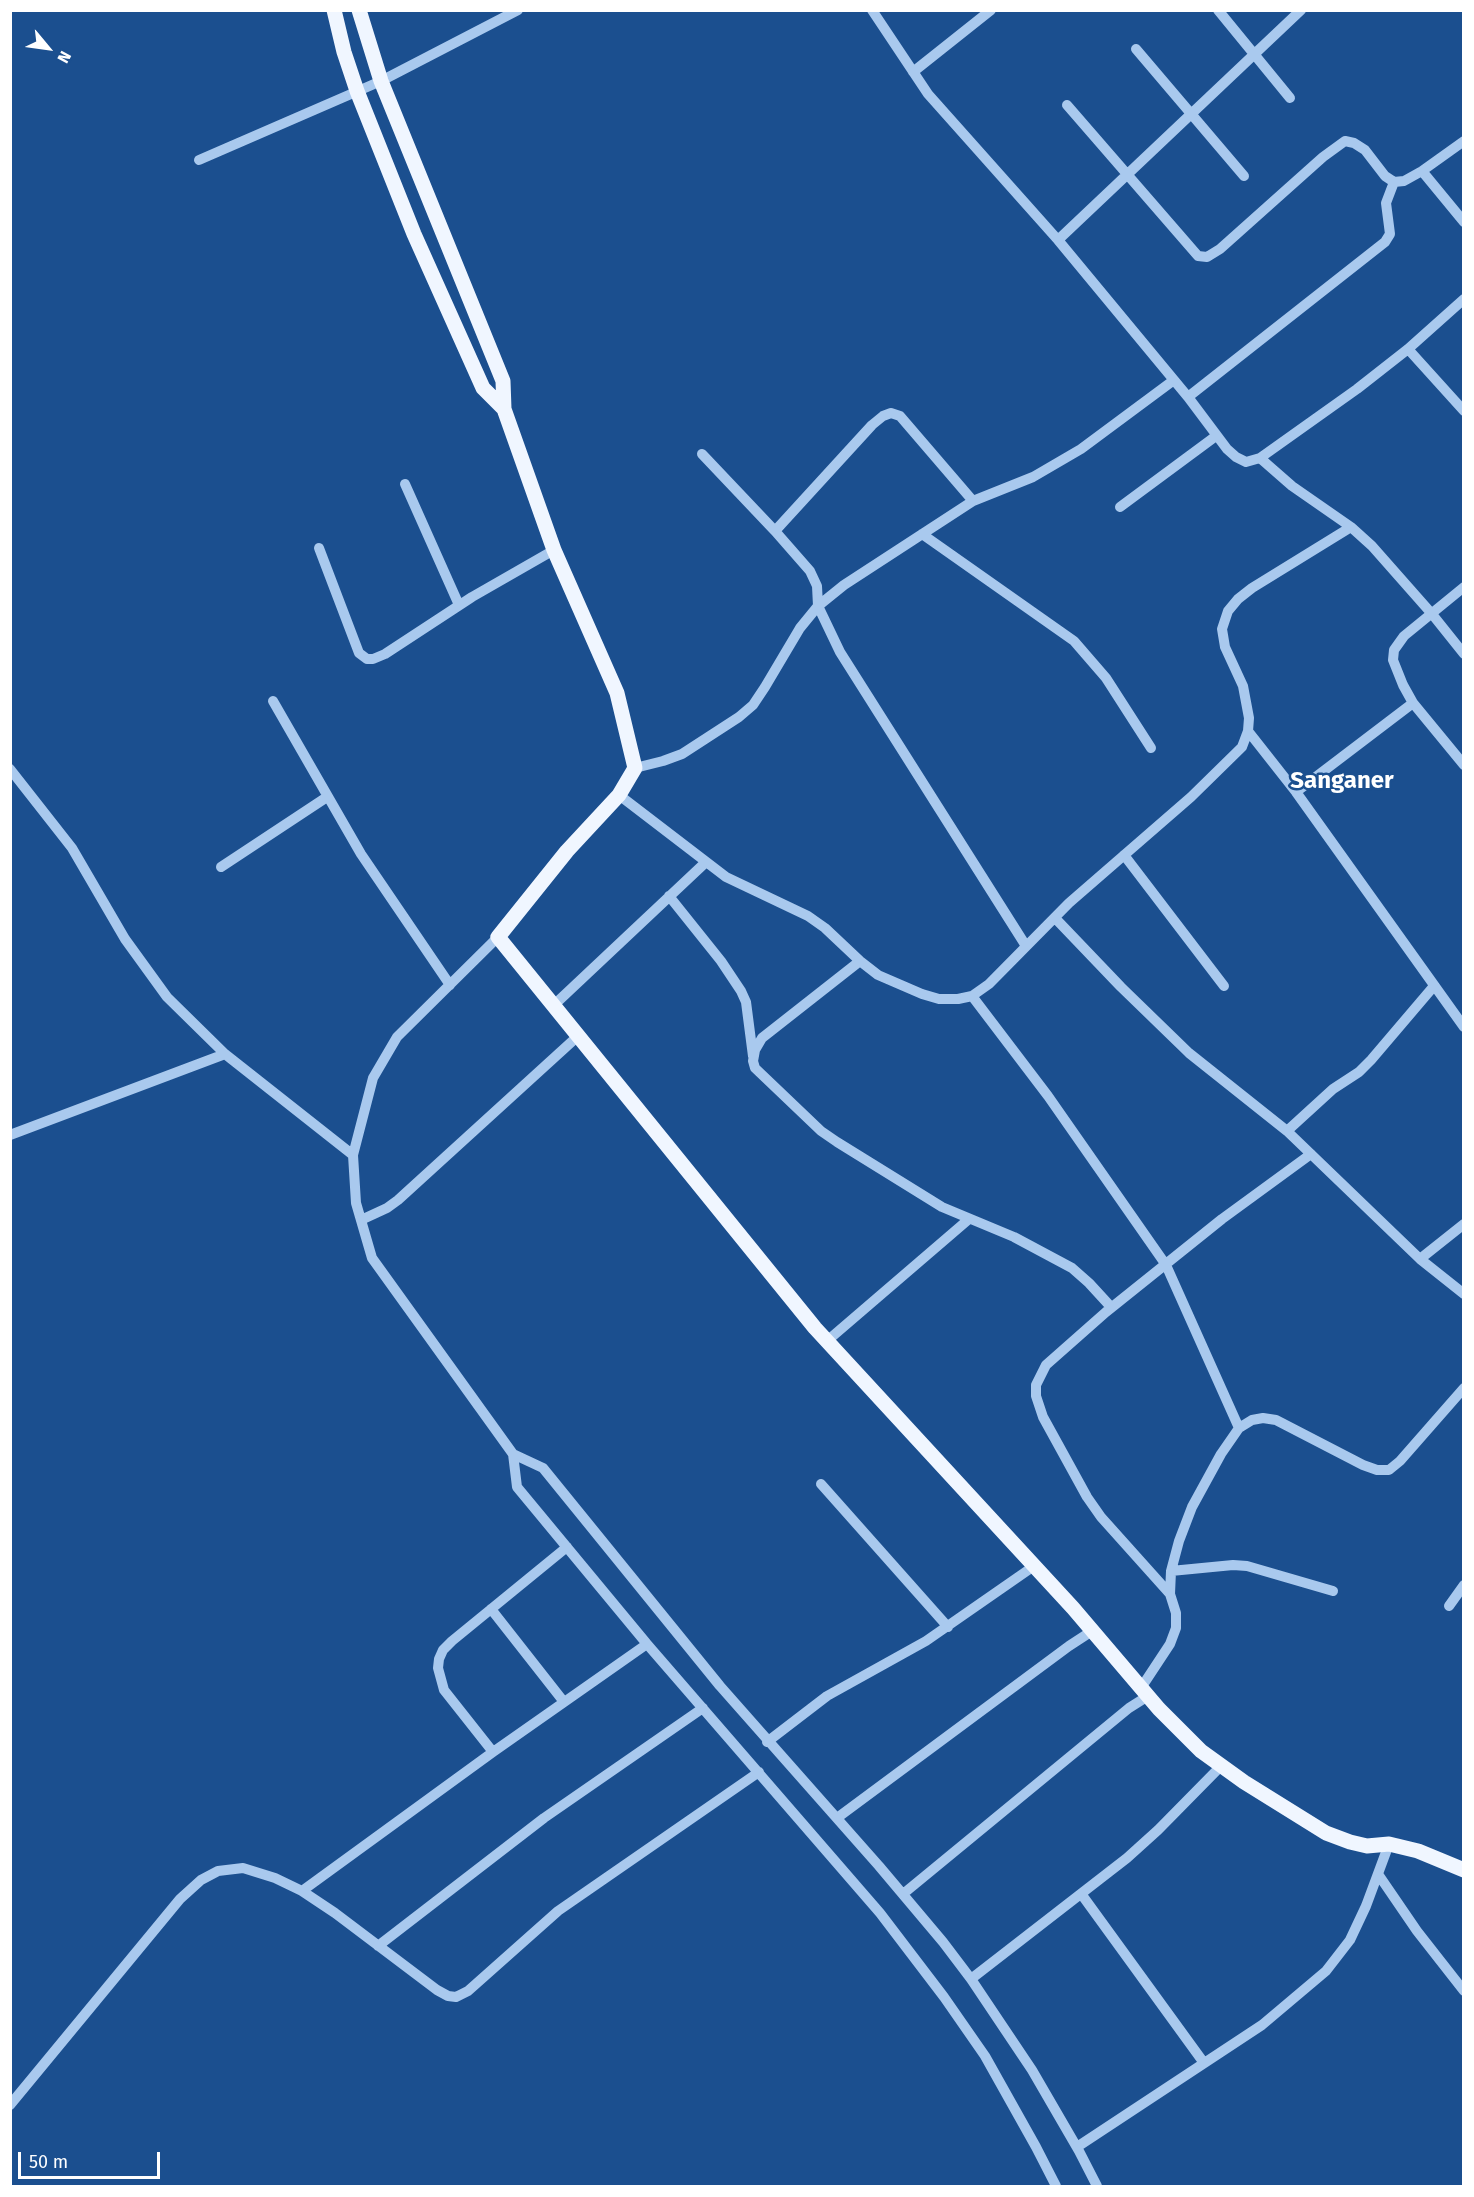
<!DOCTYPE html>
<html>
<head>
<meta charset="utf-8">
<style>
  body { margin:0 }
  #map { position:relative; width:1474px; height:2197px; overflow:hidden; background:#1b4f8f; font-family:"Fira Sans",sans-serif }
  canvas { display:block }
  .frame { position:absolute; inset:0; border:12px solid #fff; pointer-events:none }
  .north { position:absolute; left:18px; top:18px; width:60px; height:60px; -webkit-text-stroke:4px #1b4f8f; paint-order:stroke; rotate:119deg; font-size:16px; font-weight:700; line-height:24px; text-align:center; color:#fff }
  .north::after { content:''; display:block; margin:auto; width:21px; height:27px; background:#fff; clip-path:polygon(50% 0,100% 100%,50% 72%,0 100%) }
  .scale { position:absolute; left:18px; top:2152px; width:142px; height:27px; box-sizing:border-box; border:3px solid #fff; border-top:0; padding-left:8px; font-size:18px; line-height:21px; white-space:nowrap; color:#fff; -webkit-text-stroke:4px #1b4f8f; paint-order:stroke }
</style>
</head>
<body>
<div id="map">
<canvas width="1474" height="2197"></canvas>
<div class="frame"></div>
<div class="north">N</div>
<div class="scale">50 m</div>
</div>
<script>
const context = document.querySelector('canvas').getContext('2d');
context.lineJoin = 'round';
const poly = rows => new Path2D(rows.map(r => 'M' + r).join(''));
function strokePath(path, color, width, dash) { context.strokeStyle = color; context.lineWidth = width; context.lineCap = dash ? 'butt' : 'round'; context.setLineDash(dash || []); context.stroke(path); }
function drawText(font, color, halo, rows, align = 'center') {
  context.font = font + ' "Fira Sans",sans-serif'; context.lineWidth = 5; context.setLineDash([]); context.textBaseline = 'middle'; context.strokeStyle = halo; context.fillStyle = color; for (const [text, x, y, turn = 0] of rows) {
    context.save(); context.translate(x, y); context.rotate((+turn || 0) * Math.PI / 180); context.textAlign = isNaN(turn) ? turn : align; if (halo) context.strokeText(text, 0, 0); context.fillText(text, 0, 0); context.restore();
  }
}
const minor = poly([
  [872,10,928,94,1058,240,1188,397,1227,449,1236,457,1246,462,1260,458,1292,486,1351,527,1372,546,1432,614,1464,654],
  [1218,10,1290,98],
  [1136,49,1244,176],
  [913,72,991,10],
  [1067,105,1198,256,1207,257,1220,249,1323,157,1345,141,1354,143,1365,150,1385,176,1394,182,1404,181,1422,171,1464,141],
  [199,160,381,81,518,10],
  [1422,171,1464,222],
  [1058,240,1301,10],
  [1408,349,1464,411],
  [1188,397,1385,242,1390,234,1386,203,1394,182],
  [702,454,775,531,810,571,817,586,818,606,840,652,1026,946],
  [1260,458,1357,389,1408,349,1464,299],
  [405,484,459,605],
  [1120,507,1216,436],
  [775,531,872,425,883,416,891,413,900,416,973,501],
  [922,534,1074,641,1106,678,1151,748],
  [319,548,359,653,367,659,373,659,385,654,472,597,554,550],
  [1464,587,1404,636,1394,650,1393,660,1403,685,1413,703,1464,765],
  [273,701,361,854,450,985],
  [1248,731,1296,792,1464,1027],
  [635,768,663,761,682,754,739,717,753,705,765,687,800,628,818,606,844,585,973,501,1033,477,1081,449,1174,380],
  [10,769,72,848,125,939,167,997,225,1054,353,1155],
  [1296,792,1413,703],
  [619,795,726,877,808,916,825,928,860,961,878,975,922,994,939,999,958,999,972,996,989,984,1069,903,1191,797,1242,747,1248,731,1249,718,1243,686,1225,647,1222,629,1228,611,1238,599,1252,588,1351,527],
  [1124,855,1224,986],
  [221,867,327,797],
  [669,896,721,961,741,991,746,1002,753,1056],
  [1055,918,1121,987,1189,1053,1287,1131,1420,1259,1464,1294],
  [498,937,397,1037,373,1078,353,1155,356,1203,372,1258,513,1454,517,1487,647,1644,880,1913,944,1997,985,2056,1036,2147,1056,2186],
  [860,961,762,1038,755,1050,753,1061,755,1068,821,1131,837,1142,942,1207,1014,1237,1072,1268,1089,1283,1111,1307],
  [972,996,1048,1096,1166,1265,1239,1428],
  [554,1005,706,862],
  [1287,1131,1333,1089,1359,1072,1371,1060,1434,986],
  [10,1135,225,1054],
  [361,1220,387,1208,398,1200,578,1036],
  [1420,1259,1464,1224],
  [827,1341,969,1219],
  [513,1454,543,1468,720,1686,879,1866,943,1942,971,1979,1032,2070,1079,2151,1097,2186],
  [821,1484,948,1627],
  [1171,1571,1233,1565,1247,1566,1333,1591],
  [1170,1594,1101,1517,1087,1497,1043,1417,1036,1396,1036,1385,1046,1365,1106,1312,1222,1219,1311,1154],
  [1449,1606,1464,1585],
  [491,1609,564,1702],
  [1141,1688,1170,1644,1176,1628,1176,1613,1170,1594,1171,1571,1179,1541,1192,1507,1221,1454,1239,1428,1252,1420,1263,1418,1276,1420,1363,1465,1377,1470,1389,1470,1400,1461,1464,1388],
  [767,1742,827,1696,926,1641,1034,1566],
  [493,1752,444,1690,438,1668,439,1659,443,1650,452,1641,567,1547],
  [837,1818,1069,1646,1092,1631],
  [1378,1874,1417,1931,1464,1991],
  [302,1891,493,1752,647,1644],
  [903,1894,1129,1708,1148,1696],
  [1082,1895,1204,2063],
  [378,1946,544,1818,703,1708],
  [971,1979,1127,1858,1158,1830,1221,1766],
  [10,2105,180,1899,201,1880,218,1871,243,1868,275,1878,302,1891,335,1913,437,1990,448,1996,456,1997,468,1991,558,1911,759,1772],
  [1077,2147,1262,2025,1326,1971,1350,1940,1366,1906,1389,1844]
]);
const major = poly([
  [334,10,344,52,357,91,414,234,483,388,504,409],
  [359,10,381,81,503,381,504,409,554,550,617,693,635,768,619,795,567,851,498,937,815,1328,1073,1608,1159,1709,1201,1751,1244,1782,1326,1833,1350,1842,1367,1846,1389,1844,1418,1851,1464,1870]
]);
const districtNames = [
  ["Sanganer",1342,781]
];
strokePath(minor, '#a9c9ee', 10);
strokePath(major, '#f0f6ff', 15);
drawText('bold 24px', '#fff', '#1b4f8f', districtNames);
</script>
</body>
</html>
